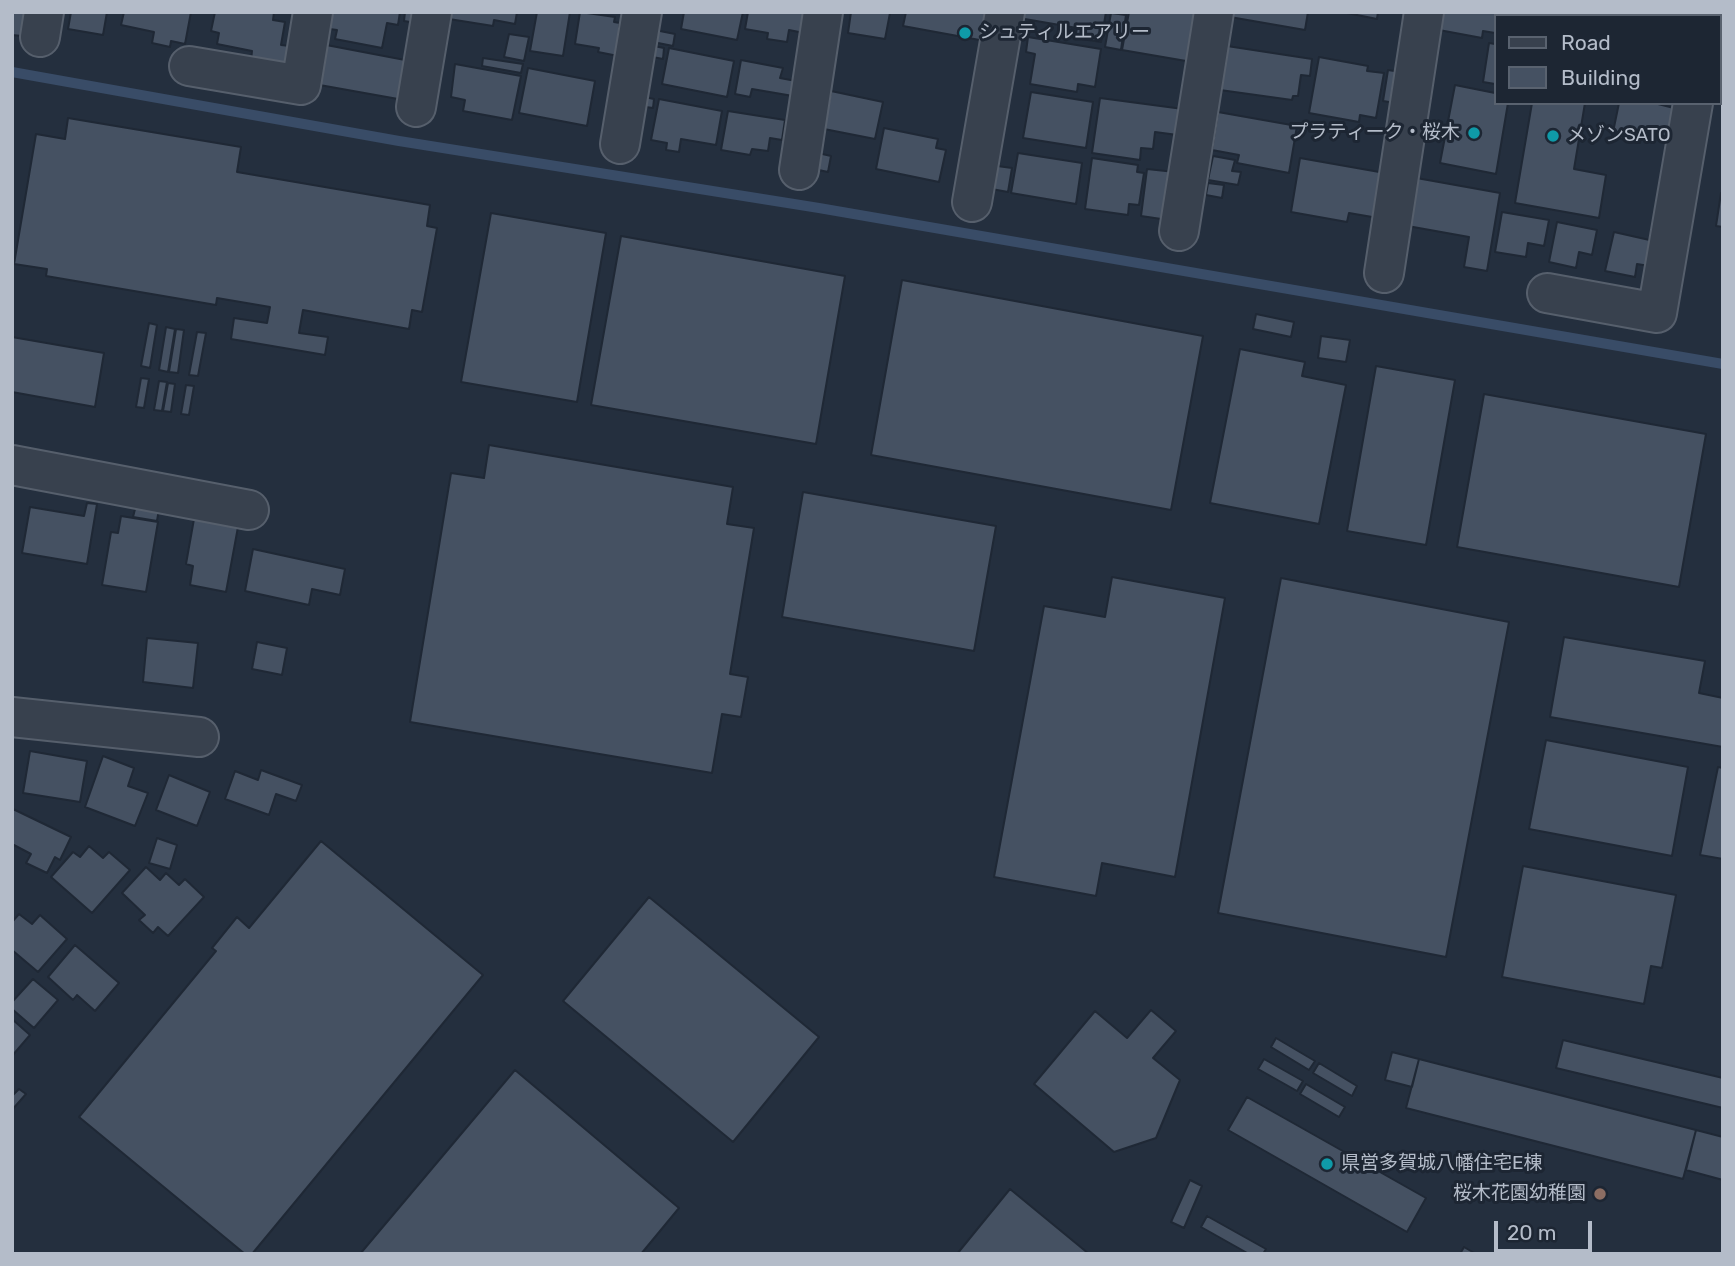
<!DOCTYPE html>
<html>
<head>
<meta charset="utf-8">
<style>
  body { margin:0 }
  #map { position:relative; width:1735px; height:1266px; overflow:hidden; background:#242f3e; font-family:Rubik,sans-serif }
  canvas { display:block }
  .frame { position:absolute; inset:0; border:14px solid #b4bcc9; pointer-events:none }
  .legend { position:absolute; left:1494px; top:14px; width:228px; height:91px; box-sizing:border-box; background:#1d2633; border:2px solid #59626f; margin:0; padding:9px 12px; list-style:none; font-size:21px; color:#b4bcc9 }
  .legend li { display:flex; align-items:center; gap:14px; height:35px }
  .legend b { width:35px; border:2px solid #59626f }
  .scale { position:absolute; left:1494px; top:1221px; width:98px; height:32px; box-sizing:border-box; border:4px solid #b4bcc9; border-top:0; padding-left:9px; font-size:21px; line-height:24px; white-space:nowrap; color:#b4bcc9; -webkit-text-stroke:5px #1d2633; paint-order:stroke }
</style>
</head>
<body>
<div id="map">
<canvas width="1735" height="1266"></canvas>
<div class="frame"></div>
<ul class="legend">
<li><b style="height:9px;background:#38414e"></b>Road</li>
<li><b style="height:19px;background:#455162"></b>Building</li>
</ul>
<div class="scale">20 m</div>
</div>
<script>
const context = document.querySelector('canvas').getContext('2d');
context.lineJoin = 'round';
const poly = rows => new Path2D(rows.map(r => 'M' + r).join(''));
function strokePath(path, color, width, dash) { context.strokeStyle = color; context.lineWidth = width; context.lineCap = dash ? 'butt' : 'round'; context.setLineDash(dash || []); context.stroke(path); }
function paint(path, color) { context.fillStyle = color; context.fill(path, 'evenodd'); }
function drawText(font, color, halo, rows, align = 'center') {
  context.font = font + ' Rubik,"Noto Sans JP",sans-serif'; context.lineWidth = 6; context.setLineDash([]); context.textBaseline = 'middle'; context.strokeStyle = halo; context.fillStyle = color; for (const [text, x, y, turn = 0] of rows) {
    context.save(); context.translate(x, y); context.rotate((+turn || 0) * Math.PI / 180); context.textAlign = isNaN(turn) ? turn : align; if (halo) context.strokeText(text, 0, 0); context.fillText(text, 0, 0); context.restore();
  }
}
const stream = poly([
  [12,72,399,141,819,208,1723,364]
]);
const building = poly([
  [12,12,26,12,22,36,12,35,12,12],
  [71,12,107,12,103,35,68,29,71,12],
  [124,12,191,12,185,44,171,41,170,47,152,43,154,32,121,25,124,12],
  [215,12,274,12,273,20,285,22,281,45,290,46,285,68,251,61,252,51,217,44,219,33,211,31,215,12],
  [325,12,400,12,398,25,387,23,382,48,335,39,337,30,322,28,325,12],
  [405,12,417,12,416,23,404,21,405,12],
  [451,12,517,12,515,24,494,20,493,26,449,19,451,12],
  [537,12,570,12,563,56,530,51,537,12],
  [580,12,615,17,614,22,620,23,619,29,622,30,618,56,598,52,599,48,575,44,580,12],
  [684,12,743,12,737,40,681,29,684,12],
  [748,12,813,12,809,34,789,30,787,42,767,39,768,33,745,29,748,12],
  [851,12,890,13,885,39,848,33,851,12],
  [906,12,990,12,985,41,903,26,906,12],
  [1020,12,1106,12,1101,42,1075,38,1077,28,1019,18,1020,12],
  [1129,12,1196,12,1192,62,1122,50,1129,12],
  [1231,12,1308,12,1305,30,1230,17,1231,12],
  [1342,12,1378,12,1377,19,1342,12],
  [1442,12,1519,12,1519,16,1495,16,1495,33,1483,31,1482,38,1439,30,1442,12],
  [1537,12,1663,12,1683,16,1536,16,1537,12],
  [1111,13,1126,15,1121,50,1105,47,1111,13],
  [650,29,675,34,673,46,648,41,650,29],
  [509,34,529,37,524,61,504,57,509,34],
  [1028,37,1101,49,1095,87,1078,84,1077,92,1030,84,1035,54,1026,52,1028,37],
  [1489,43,1495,44,1495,84,1483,82,1489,43],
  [321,44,405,60,398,99,314,84,321,44],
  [649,45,664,48,663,59,647,56,649,45],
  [1227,46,1312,59,1310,76,1301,75,1298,96,1293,96,1292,100,1220,90,1227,46],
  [669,48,734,61,727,97,662,84,669,48],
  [1319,57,1368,66,1367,71,1384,73,1376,118,1360,115,1359,122,1309,113,1319,57],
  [483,58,523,64,521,73,482,66,483,58],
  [741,60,783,68,780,78,796,81,793,96,752,89,750,97,735,94,741,60],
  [455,64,521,76,512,120,463,111,465,100,451,97,455,64],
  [528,68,595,81,587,126,519,113,528,68],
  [1388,70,1407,73,1401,104,1383,101,1388,70],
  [1455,85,1495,93,1495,103,1508,103,1496,174,1440,163,1455,85],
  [831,91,883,102,875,139,824,129,831,91],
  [1031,92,1093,102,1086,148,1023,138,1031,92],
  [640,96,654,99,653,108,638,106,640,96],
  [1100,98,1183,109,1185,136,1155,132,1153,149,1141,148,1140,160,1092,153,1100,98],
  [659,99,722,111,716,145,681,139,679,152,666,150,667,143,651,140,659,99],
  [1532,103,1585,103,1574,169,1606,175,1599,218,1515,203,1532,103],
  [1619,103,1654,103,1674,108,1668,137,1642,131,1640,143,1612,137,1619,103],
  [728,111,785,120,782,140,770,138,768,151,752,149,750,155,721,150,728,111],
  [1218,112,1297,126,1289,173,1237,163,1239,155,1212,150,1218,112],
  [68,118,241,147,237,172,430,205,427,226,437,228,422,312,412,310,409,329,303,310,299,333,328,337,325,355,231,339,234,318,267,323,270,307,217,298,216,305,46,276,47,269,14,264,36,134,65,139,68,118],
  [884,128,938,139,936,148,946,150,939,182,876,169,884,128],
  [818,153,831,156,828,172,814,169,818,153],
  [1018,153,1082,163,1076,204,1011,193,1018,153],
  [1213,156,1235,160,1232,171,1241,172,1238,185,1208,180,1213,156],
  [1092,158,1138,165,1137,172,1144,173,1139,205,1129,204,1128,215,1085,209,1092,158],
  [1300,158,1385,173,1378,218,1349,213,1347,222,1291,212,1300,158],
  [990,165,1012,168,1008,192,986,188,990,165],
  [1147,169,1175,172,1168,220,1141,216,1147,169],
  [1411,177,1500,193,1487,271,1464,267,1469,237,1402,225,1411,177],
  [1208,183,1224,185,1222,198,1206,195,1208,183],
  [1721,193,1723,194,1723,227,1716,226,1721,193],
  [1502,212,1549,220,1544,246,1528,243,1526,257,1495,252,1502,212],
  [491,213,606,233,577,402,461,382,491,213],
  [1557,222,1597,230,1592,255,1579,252,1576,268,1549,262,1557,222],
  [1614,232,1654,241,1649,266,1637,264,1635,277,1605,271,1614,232],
  [621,236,845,276,816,444,591,405,621,236],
  [902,280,1203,336,1171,510,871,455,902,280],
  [1256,314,1294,322,1291,337,1253,329,1256,314],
  [149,323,157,325,150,368,141,366,149,323],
  [166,327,175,329,168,372,159,370,166,327],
  [176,329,184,330,178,373,169,372,176,329],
  [197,332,206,333,198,376,189,375,197,332],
  [1321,336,1350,340,1346,362,1318,358,1321,336],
  [12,337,104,353,95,407,12,392,12,337],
  [1240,349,1305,362,1302,376,1346,385,1319,524,1210,503,1240,349],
  [1376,366,1455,380,1426,545,1347,531,1376,366],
  [141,378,149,379,144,408,136,407,141,378],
  [159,381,167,382,162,411,154,410,159,381],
  [168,383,175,384,171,412,163,411,168,383],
  [186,385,194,386,189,415,181,414,186,385],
  [1484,394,1706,434,1679,587,1457,547,1484,394],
  [489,445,733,487,727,524,754,528,730,674,748,677,741,717,722,714,712,773,410,722,451,473,484,478,489,445],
  [803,492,996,526,974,651,782,617,803,492],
  [87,503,97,504,87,564,22,553,30,507,84,516,87,503],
  [136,505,159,509,157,521,133,517,136,505],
  [121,516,158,522,146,592,102,585,111,532,118,533,121,516],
  [194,519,238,527,226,592,190,585,193,566,186,564,194,519],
  [253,549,345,569,340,595,312,589,309,605,245,591,253,549],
  [1112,577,1225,598,1175,877,1102,863,1096,896,994,877,1044,606,1105,617,1112,577],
  [1281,578,1509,622,1446,957,1218,913,1281,578],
  [1564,637,1705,661,1699,693,1723,698,1723,747,1550,717,1564,637],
  [147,638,198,643,193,688,143,682,147,638],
  [257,642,287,648,282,675,252,669,257,642],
  [1546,740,1688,767,1672,856,1529,829,1546,740],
  [30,751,87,761,80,802,23,793,30,751],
  [103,756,134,768,128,786,148,793,135,826,85,807,103,756],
  [1718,767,1723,768,1723,859,1700,855,1718,767],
  [261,770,302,785,296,801,276,794,269,815,225,799,235,771,258,780,261,770],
  [169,775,210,792,197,826,156,810,169,775],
  [13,809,71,837,60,860,55,857,47,873,26,863,31,854,12,844,13,809],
  [157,838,177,845,170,869,149,863,157,838],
  [321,841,483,975,252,1254,245,1254,79,1117,216,951,212,948,237,917,249,928,321,841],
  [89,846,103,858,109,852,130,870,92,913,51,877,73,852,80,857,89,846],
  [1523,866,1676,895,1662,968,1651,966,1644,1004,1502,977,1523,866],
  [146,867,160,880,166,873,179,885,185,879,204,897,168,936,158,927,153,933,139,920,145,915,122,893,146,867],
  [649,897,819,1037,733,1142,563,1001,649,897],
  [19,914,32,924,40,915,67,939,38,972,12,950,12,922,19,914],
  [75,945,119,983,95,1011,77,995,73,1000,48,977,75,945],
  [33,979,58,1000,34,1028,12,1009,12,1002,33,979],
  [1151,1010,1176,1031,1153,1058,1180,1080,1156,1138,1114,1152,1034,1084,1095,1011,1127,1038,1151,1010],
  [12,1019,30,1035,12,1056,12,1019],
  [1276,1038,1315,1061,1309,1070,1271,1047,1276,1038],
  [1563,1040,1723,1078,1723,1108,1556,1068,1563,1040],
  [1392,1052,1419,1059,1412,1087,1385,1080,1392,1052],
  [1264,1059,1303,1081,1297,1091,1258,1069,1264,1059],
  [1419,1059,1696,1130,1683,1179,1406,1108,1419,1059],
  [1319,1063,1357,1086,1352,1096,1313,1073,1319,1063],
  [515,1070,679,1208,641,1254,360,1254,515,1070],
  [1306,1084,1345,1107,1339,1117,1300,1094,1306,1084],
  [19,1089,26,1094,12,1110,12,1096,19,1089],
  [1247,1097,1426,1198,1407,1232,1228,1130,1247,1097],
  [1696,1130,1723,1137,1723,1180,1686,1170,1696,1130],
  [1190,1180,1202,1186,1184,1228,1171,1222,1190,1180],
  [1010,1189,1089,1254,957,1254,1010,1189],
  [1207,1216,1266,1249,1263,1254,1249,1254,1201,1227,1207,1216],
  [1464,1247,1476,1254,1460,1254,1464,1247]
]);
const minor = poly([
  [1707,16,1708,12],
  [40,37,44,12],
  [189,66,301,85,313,12],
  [416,107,432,12],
  [620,144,642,12],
  [799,170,823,12],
  [972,202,1005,12],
  [1179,231,1214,12],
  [1384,273,1424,12],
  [1547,293,1657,313,1693,103],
  [12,465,249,510],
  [12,717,199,737]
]);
const markers = [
  [965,33,7,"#0f9aa8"],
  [1474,133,7,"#0f9aa8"],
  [1553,136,7,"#0f9aa8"],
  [1327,1164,7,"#0f9aa8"],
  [1600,1194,7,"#8d6e63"]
];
const poiNames = [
  ["シュティルエアリー",979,33],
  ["プラティーク・桜木",1460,133,"right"],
  ["メゾンSATO",1567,136],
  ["県営多賀城八幡住宅E棟",1341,1164],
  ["桜木花園幼稚園",1586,1194,"right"]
];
strokePath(stream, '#394c67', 10);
paint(building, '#455162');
strokePath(building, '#1f2835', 2);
strokePath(minor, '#565f6c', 42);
strokePath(minor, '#38414e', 38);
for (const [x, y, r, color] of markers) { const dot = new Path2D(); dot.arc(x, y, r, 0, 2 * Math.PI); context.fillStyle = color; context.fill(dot); strokePath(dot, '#1d2633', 2.5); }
drawText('19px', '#b4bcc9', '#1d2633', poiNames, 'left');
</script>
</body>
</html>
